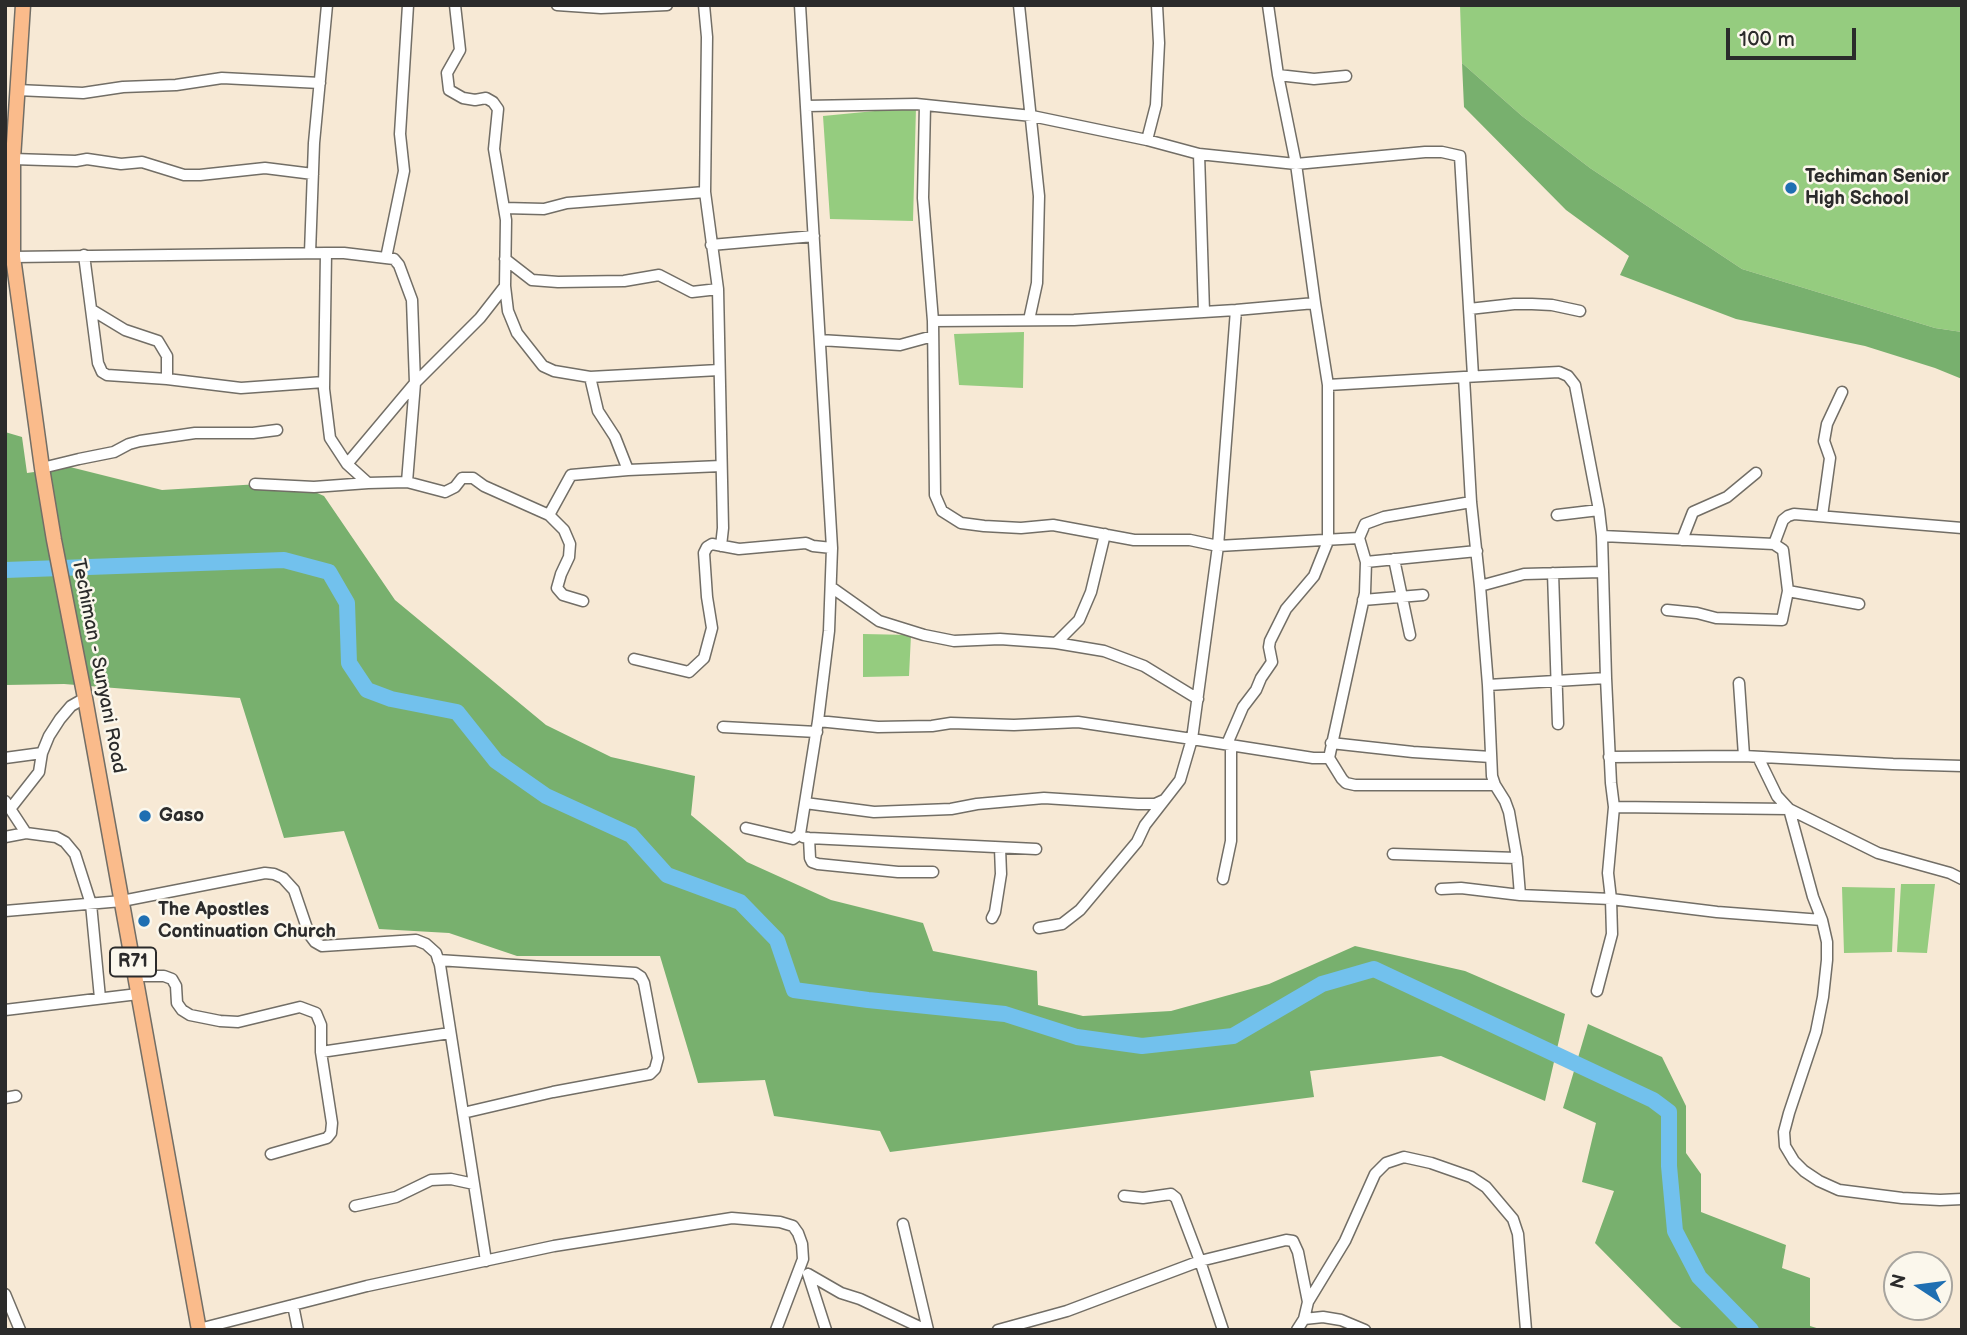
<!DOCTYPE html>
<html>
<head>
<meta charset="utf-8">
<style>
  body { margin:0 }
  #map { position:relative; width:1967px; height:1335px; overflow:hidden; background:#f7e9d5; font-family:"Balsamiq Sans",sans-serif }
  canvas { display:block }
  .frame { position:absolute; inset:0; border:7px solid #2b2b2b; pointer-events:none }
  .north { position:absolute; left:1883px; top:1251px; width:70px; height:70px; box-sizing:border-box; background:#fbf7ec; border:2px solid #a8a59f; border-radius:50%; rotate:283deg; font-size:19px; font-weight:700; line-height:28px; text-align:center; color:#2b2b2b }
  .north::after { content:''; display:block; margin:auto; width:24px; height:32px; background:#1f6fb2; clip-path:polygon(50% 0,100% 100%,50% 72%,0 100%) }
  .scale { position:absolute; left:1726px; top:28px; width:130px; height:32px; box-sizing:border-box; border:4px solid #2b2b2b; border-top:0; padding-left:9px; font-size:21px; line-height:24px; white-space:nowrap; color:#2b2b2b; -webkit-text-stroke:5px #fbf7ec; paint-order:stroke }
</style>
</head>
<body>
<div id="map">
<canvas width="1967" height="1335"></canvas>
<div class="frame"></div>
<div class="north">N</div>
<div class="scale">100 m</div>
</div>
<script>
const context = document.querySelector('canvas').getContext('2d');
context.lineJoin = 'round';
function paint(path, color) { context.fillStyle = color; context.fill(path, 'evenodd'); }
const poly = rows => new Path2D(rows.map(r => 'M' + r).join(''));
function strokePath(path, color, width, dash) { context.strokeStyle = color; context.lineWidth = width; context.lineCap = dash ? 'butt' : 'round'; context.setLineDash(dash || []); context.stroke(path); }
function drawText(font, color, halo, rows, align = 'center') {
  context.font = font + ' "Balsamiq Sans",sans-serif'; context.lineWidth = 5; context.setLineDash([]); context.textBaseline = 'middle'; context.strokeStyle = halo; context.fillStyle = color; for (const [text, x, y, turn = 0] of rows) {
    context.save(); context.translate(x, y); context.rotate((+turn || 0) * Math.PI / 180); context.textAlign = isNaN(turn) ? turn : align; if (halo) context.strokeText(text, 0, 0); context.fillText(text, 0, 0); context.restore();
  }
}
const green = poly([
  [1460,5,1962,5,1962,332,1935,328,1742,269,1590,168,1522,116,1462,63],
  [916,107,913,221,830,219,823,116],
  [1024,332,1023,388,959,385,954,334],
  [863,634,911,635,909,676,863,677],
  [1901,884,1935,884,1927,953,1897,952],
  [1842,887,1895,888,1892,952,1844,953]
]);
const forest = poly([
  [1462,63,1522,116,1590,168,1742,269,1935,328,1962,332,1962,379,1935,368,1865,346,1736,319,1620,275,1629,256,1566,210,1464,107],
  [5,432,22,437,27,473,70,467,162,490,292,482,324,496,395,600,546,725,611,757,695,776,691,815,747,862,831,900,923,923,933,951,1037,971,1038,1005,1083,1016,1171,1011,1269,984,1355,946,1465,971,1565,1014,1545,1101,1441,1056,1310,1071,1314,1097,890,1152,880,1131,774,1116,765,1080,698,1083,660,956,517,956,449,933,379,929,344,831,284,838,240,698,64,684,5,685],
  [1588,1024,1662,1057,1686,1106,1686,1153,1701,1174,1701,1212,1786,1245,1782,1268,1810,1278,1810,1326,1823,1330,1684,1330,1673,1322,1595,1243,1614,1191,1582,1182,1596,1123,1563,1108]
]);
const river = poly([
  [5,570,284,560,329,572,347,603,349,663,367,690,391,699,457,712,496,761,546,796,631,835,667,875,740,902,777,940,794,990,868,1000,1005,1014,1077,1037,1142,1046,1233,1036,1322,984,1374,969,1653,1100,1669,1112,1669,1166,1675,1231,1699,1277,1751,1330]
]);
const minor = poly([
  [455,5,460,50,447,73,449,90,463,98,475,100,486,98,493,102,498,109,494,149,506,220,505,286,508,311,517,333,543,366,554,371,590,377,719,370],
  [557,5,601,8,667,5],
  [704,5,707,37,705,192,718,289,723,528,721,546],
  [1019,5,1039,196,1037,283,1029,320],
  [1278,75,1314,79,1346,76],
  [17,90,83,93,123,87,176,85,222,78,320,83],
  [925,105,923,198,933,321,935,495,942,511,961,523,984,526,1021,528,1053,525,1134,540,1190,540,1218,546,1359,538],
  [806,106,916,104,1032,116,1147,140,1199,154,1204,312],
  [1147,140,1156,105,1159,43,1157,5],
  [1199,154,1296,164,1425,152,1442,152,1460,156,1473,376],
  [13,159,76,161,87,159,121,164,142,162,184,175,200,175,265,168,313,174],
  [504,208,544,209,567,203,705,192],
  [711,245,814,236],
  [310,253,314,143,327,5],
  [326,253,324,389,330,438,347,464,368,483,407,482,445,492,455,487,462,478,473,478,484,486,549,515,564,530,570,544,569,557,561,574,557,588,563,595,583,601],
  [84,255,98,363,102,372,107,375,167,379,241,388,324,382],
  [13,257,326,253,344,253,394,259,399,265,412,300,415,383,407,482],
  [386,258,404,171,400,134,408,5],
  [505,259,532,280,558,282,624,281,659,275,692,292,718,289],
  [1469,309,1514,304,1532,304,1552,305,1580,311],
  [92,310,125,330,158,341,167,356,167,379],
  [1236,310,1218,546,1192,739,1313,758,1329,758],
  [933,321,1074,320,1236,310,1315,303,1296,164,1278,75,1268,5],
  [820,340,900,345,933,336],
  [590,377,598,411,615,437,628,470,721,466],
  [1464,377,1559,372,1568,376,1575,385,1599,510,1602,536,1606,678,1611,783,1614,807,1608,873,1611,899,1612,934,1597,991],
  [1328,385,1464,377,1471,502,1480,586,1488,685,1492,776,1495,785,1505,801,1509,812,1517,858,1520,895],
  [347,464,415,383,480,318,505,286],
  [42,468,79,459,114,452,129,444,140,441,195,433,253,433,277,430],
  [255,484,314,487,368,483],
  [1471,502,1384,517,1365,524,1359,538,1366,562,1365,593,1329,758,1342,779,1346,783,1355,785,1495,785],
  [549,515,571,475,628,470],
  [1557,515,1599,510],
  [1822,516,1830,458,1824,441,1827,424,1842,392],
  [1602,536,1774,544,1783,550,1788,591,1782,620,1716,618,1697,613,1667,610],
  [1682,540,1693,512,1727,497,1756,473],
  [1774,544,1783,520,1788,516,1794,514,1962,528],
  [1394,559,1410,635],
  [1366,562,1477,551],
  [1553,573,1558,724],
  [1480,586,1524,574,1602,572],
  [831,587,879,621,924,635,954,641,1000,639,1056,643,1104,651,1144,666,1198,699],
  [1788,591,1859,604],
  [1363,600,1423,595],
  [1056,643,1079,620,1091,592,1105,534],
  [634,659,689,672,704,658,712,628,707,597,704,553,707,547,712,544,739,549,806,543,813,546,832,548],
  [1739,683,1744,756],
  [1488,685,1606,678],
  [818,721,878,727,932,726,951,723,1014,725,1078,722,1192,739,1180,780,1145,825,1137,842,1080,910,1062,924,1039,928],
  [723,727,817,732],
  [1331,743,1413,752,1491,757],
  [1227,744,1243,707,1256,690,1261,678,1272,662,1269,647,1270,641,1286,609,1314,576,1328,541,1328,385,1315,303],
  [1609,757,1744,756,1893,764,1962,766],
  [5,758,42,753,49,736,60,719,71,706,85,698],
  [5,801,26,833],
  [805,803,874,812,951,809,977,804,1044,798,1138,804,1155,804,1164,800],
  [1614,807,1789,809,1878,853,1950,873,1962,879],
  [10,809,39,772,42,753],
  [746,828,793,839,800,834],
  [800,834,818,721,829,631,832,548,800,5],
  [800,834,803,837,809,838,1036,849],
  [5,837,26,833,56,837,65,842,75,854,91,904,100,998],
  [809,838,810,858,812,862,818,864,898,872,933,872],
  [1393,854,1517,858],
  [1223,879,1231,841,1231,744],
  [1441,889,1461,888,1520,895,1611,899,1717,912,1822,920,1813,897,1789,809,1777,796,1758,757],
  [5,911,122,901,265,873,274,874,283,878,294,890,309,934,315,942,322,946,416,940,426,944,436,953,440,965,486,1261],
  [992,918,995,912,1001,874,1000,848],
  [1822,920,1827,942,1827,960,1823,997,1816,1032,1789,1113,1784,1132,1785,1146,1794,1161,1804,1171,1819,1181,1839,1190,1902,1198,1940,1200,1962,1199],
  [438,960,635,973,641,977,644,983,658,1058,655,1069,650,1074,553,1092,463,1113],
  [135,976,164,976,172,979,176,986,177,1003,182,1010,190,1015,220,1021,238,1022,300,1007,316,1013,321,1025,321,1052,332,1123,331,1133,327,1138,271,1154],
  [5,1010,138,994],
  [321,1052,450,1033],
  [5,1098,16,1096],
  [1124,1196,1143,1198,1171,1194,1176,1198,1200,1261,1223,1330],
  [355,1206,396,1197,431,1180,451,1179,474,1184],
  [903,1224,928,1330],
  [808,1274,841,1293,860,1299,926,1330],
  [808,1274,826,1330],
  [5,1294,20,1330],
  [293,1305,298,1330],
  [1304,1319,1308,1302,1345,1241,1375,1174,1386,1163,1404,1157,1431,1163,1471,1177,1486,1187,1513,1219,1518,1234,1526,1330],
  [199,1329,367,1286,554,1246,732,1218,780,1222,793,1226,798,1233,802,1244,803,1259,776,1330],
  [998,1330,1067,1311,1200,1261,1286,1240,1293,1241,1298,1252,1308,1302],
  [1297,1330,1304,1319,1323,1317,1341,1320,1365,1330]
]);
const major = poly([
  [23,5,13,159,13,257,42,468,54,540,85,698,199,1330]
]);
const markers = [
  [1791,188,7,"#1f6fb2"],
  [145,816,7,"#1f6fb2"],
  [144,921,7,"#1f6fb2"]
];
const shields = [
  [133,962,46]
];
const shieldNames = [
  ["R71",133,962]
];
const poiNames = [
  ["Techiman Senior",1805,177],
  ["High School",1805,199],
  ["Gaso",159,816],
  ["The Apostles",158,910],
  ["Continuation Church",158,932]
];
const streetNames = [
  ["Techiman - Sunyani Road",98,666,79]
];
paint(green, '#95cc7f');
paint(forest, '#78b06e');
strokePath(river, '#72c1ed', 16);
strokePath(minor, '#726e66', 13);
strokePath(major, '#726e66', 17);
strokePath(minor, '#fff', 10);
strokePath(major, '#fabb8b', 14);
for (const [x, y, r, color] of markers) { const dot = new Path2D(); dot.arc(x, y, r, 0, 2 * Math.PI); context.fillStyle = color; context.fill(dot); strokePath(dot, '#fbf7ec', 2.5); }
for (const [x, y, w] of shields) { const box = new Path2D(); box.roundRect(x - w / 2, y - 14.5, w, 29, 5); context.fillStyle = '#fbf7ec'; context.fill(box); strokePath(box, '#2b2b2b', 2); }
drawText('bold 18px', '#2b2b2b', null, shieldNames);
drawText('bold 19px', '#2b2b2b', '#fbf7ec', poiNames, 'left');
drawText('19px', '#2b2b2b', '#fbf7ec', streetNames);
</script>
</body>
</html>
